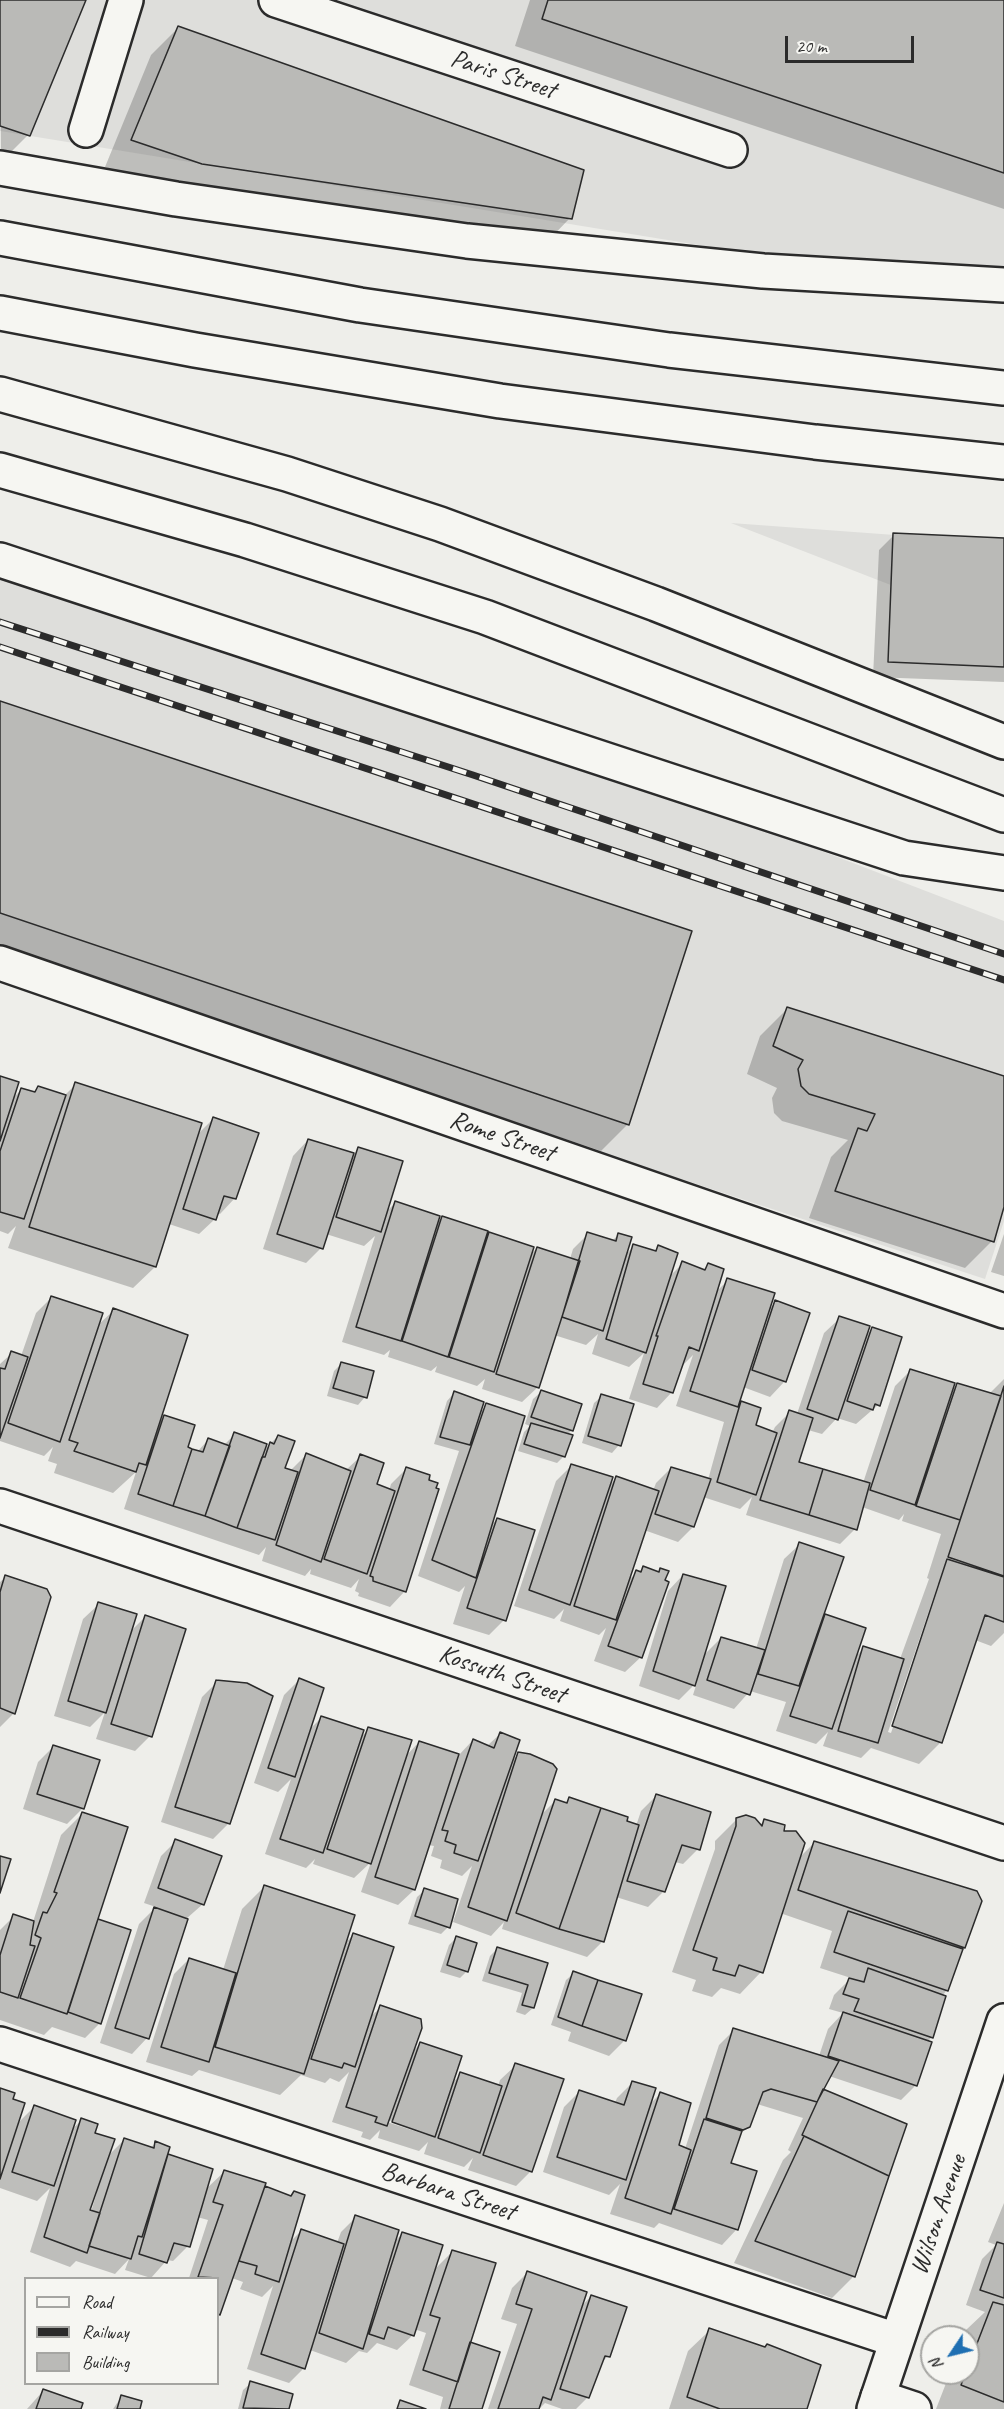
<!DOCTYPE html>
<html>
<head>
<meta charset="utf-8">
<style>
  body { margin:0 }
  #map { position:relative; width:1004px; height:2409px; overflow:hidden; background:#eeeeea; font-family:Caveat,sans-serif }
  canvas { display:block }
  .legend { position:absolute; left:24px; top:2277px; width:195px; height:108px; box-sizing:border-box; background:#f6f6f2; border:2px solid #a5a5a2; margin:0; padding:8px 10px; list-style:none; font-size:18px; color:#2b2b2b }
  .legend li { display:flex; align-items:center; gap:12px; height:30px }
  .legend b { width:30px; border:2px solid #a5a5a2 }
  .north { position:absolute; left:920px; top:2325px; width:60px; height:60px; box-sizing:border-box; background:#f6f6f2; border:2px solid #a5a5a2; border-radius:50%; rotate:235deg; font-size:16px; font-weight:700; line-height:24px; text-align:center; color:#2b2b2b }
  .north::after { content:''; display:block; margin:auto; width:21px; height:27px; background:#1f6fb2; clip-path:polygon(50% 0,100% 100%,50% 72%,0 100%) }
  .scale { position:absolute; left:785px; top:36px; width:129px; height:27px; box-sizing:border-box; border:3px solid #2b2b2b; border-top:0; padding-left:8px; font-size:18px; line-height:21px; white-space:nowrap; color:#2b2b2b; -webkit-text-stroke:4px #f6f6f2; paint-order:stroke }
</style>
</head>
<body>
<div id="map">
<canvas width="1004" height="2409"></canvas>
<ul class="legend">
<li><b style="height:8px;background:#f6f6f2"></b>Road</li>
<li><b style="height:8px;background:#2b2b2b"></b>Railway</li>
<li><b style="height:16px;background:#babab7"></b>Building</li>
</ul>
<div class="north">N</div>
<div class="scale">20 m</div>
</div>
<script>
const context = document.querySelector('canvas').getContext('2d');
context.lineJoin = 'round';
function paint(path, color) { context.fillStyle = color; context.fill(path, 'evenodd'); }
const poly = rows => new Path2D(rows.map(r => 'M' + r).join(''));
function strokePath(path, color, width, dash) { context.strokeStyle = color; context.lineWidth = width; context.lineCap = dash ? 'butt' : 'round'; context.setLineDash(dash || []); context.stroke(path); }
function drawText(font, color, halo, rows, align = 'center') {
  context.font = font + ' Caveat,sans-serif'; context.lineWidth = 5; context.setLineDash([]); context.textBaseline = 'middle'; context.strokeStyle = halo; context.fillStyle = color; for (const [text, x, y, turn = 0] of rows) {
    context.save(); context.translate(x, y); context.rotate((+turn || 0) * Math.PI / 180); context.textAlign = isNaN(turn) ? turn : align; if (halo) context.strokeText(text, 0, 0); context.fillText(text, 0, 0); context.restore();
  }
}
const built = poly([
  [0,0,1004,0,1004,278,827,266,0,131],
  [731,523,1004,543,1004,629],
  [0,567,272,640,1004,921,1004,1221,985,1279,0,955]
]);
const shadow = poly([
  [0,0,84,0,28,135,1,162],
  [530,0,1004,0,1004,209,515,46],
  [178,28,570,218,543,246,175,191,105,167,151,55],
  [894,535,1004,540,1004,682,873,677,879,550],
  [0,702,628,1124,601,1151,0,949],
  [787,1009,1004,1078,1004,1202,992,1241,965,1268,809,1218,831,1157,848,1140,782,1121,774,1113,772,1098,777,1088,747,1074,760,1036],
  [0,1077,12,1099,21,1090,32,1093,38,1087,64,1096,76,1084,197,1135,213,1119,235,1198,220,1214,217,1213,215,1219,199,1234,169,1224,155,1267,133,1288,8,1248,16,1226,8,1234,0,1231],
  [308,1140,353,1155,359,1149,386,1212,395,1203,436,1224,442,1217,484,1239,489,1233,530,1255,537,1248,570,1259,573,1249,588,1234,612,1241,618,1235,625,1255,634,1246,653,1252,658,1247,669,1277,683,1263,703,1270,708,1265,716,1292,728,1280,769,1309,776,1302,785,1381,770,1397,743,1387,738,1402,759,1409,754,1426,772,1433,775,1427,790,1412,797,1414,824,1333,840,1318,865,1336,872,1329,878,1405,856,1424,837,1418,822,1434,808,1430,797,1463,863,1483,895,1386,910,1371,950,1392,957,1385,989,1394,1004,1379,1004,1633,991,1646,975,1640,941,1742,919,1764,871,1748,861,1758,823,1746,828,1732,816,1744,776,1731,786,1702,750,1691,734,1709,693,1695,697,1682,679,1700,639,1686,668,1591,683,1575,702,1657,721,1638,756,1649,784,1559,800,1544,823,1615,864,1629,855,1657,864,1648,900,1659,929,1579,927,1578,941,1534,902,1521,904,1514,899,1520,862,1507,855,1529,840,1544,746,1515,752,1497,740,1509,703,1497,693,1527,678,1542,644,1530,627,1581,643,1568,657,1573,660,1570,641,1657,625,1672,594,1661,606,1628,599,1635,560,1621,564,1609,554,1619,514,1606,556,1481,571,1466,608,1487,616,1478,653,1491,656,1483,671,1468,708,1480,724,1422,676,1406,693,1355,683,1365,672,1392,657,1408,629,1399,644,1353,629,1367,592,1354,598,1334,586,1345,554,1335,538,1387,522,1402,482,1389,485,1379,477,1386,435,1372,437,1366,431,1371,388,1357,390,1350,384,1355,342,1342,375,1236,364,1246,326,1234,321,1248,306,1263,263,1249,293,1156],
  [938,1584,941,1584,891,1733,888,1732],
  [1004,1234,1004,1276,991,1272],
  [51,1298,97,1326,114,1310,157,1424,165,1417,186,1448,197,1452,208,1440,224,1445,235,1434,262,1452,278,1436,283,1469,290,1471,306,1455,346,1470,361,1456,375,1485,389,1491,391,1484,406,1469,405,1591,390,1607,358,1596,359,1593,355,1591,359,1579,351,1588,310,1574,311,1569,305,1576,262,1561,266,1547,259,1555,124,1509,136,1472,113,1493,54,1473,57,1464,48,1461,53,1447,44,1456,0,1441,0,1364,12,1353,21,1356,36,1313],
  [341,1364,365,1397,358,1405,327,1396,334,1371],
  [541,1392,572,1430,567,1435,564,1456,557,1463,518,1451,524,1432,530,1426,525,1424,533,1399],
  [454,1393,480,1412,487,1405,489,1527,497,1519,504,1620,489,1635,453,1624,465,1586,459,1592,418,1576,459,1451,434,1444,447,1401],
  [602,1396,619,1445,612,1453,582,1443,594,1403],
  [6,1577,14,1713,0,1727,0,1582],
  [99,1604,129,1633,145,1617,150,1736,135,1751,96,1739,105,1712,90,1727,54,1716,83,1619],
  [299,1680,309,1730,322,1717,359,1739,369,1729,405,1757,419,1742,458,1756,473,1740,487,1746,500,1734,511,1761,519,1754,540,1816,555,1801,564,1804,569,1799,636,1826,641,1811,656,1796,698,1849,683,1864,675,1862,664,1891,648,1907,616,1897,602,1942,587,1957,502,1929,504,1922,491,1936,453,1922,472,1866,462,1876,440,1868,442,1860,431,1856,434,1846,428,1845,414,1890,398,1905,361,1892,371,1862,354,1878,313,1864,315,1859,306,1868,265,1854,291,1779,278,1792,254,1783,284,1695],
  [217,1682,272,1696,228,1824,213,1839,161,1822,202,1697],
  [53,1747,83,1808,67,1824,23,1809,38,1762],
  [83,1813,96,1920,129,1931,100,2023,85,2038,52,2027,44,2035,0,2020,0,1930,14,1916,33,1922,61,1835],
  [737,1819,760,1825,765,1820,782,1832,798,1859,815,1842,964,1947,947,1990,942,1996,932,2037,927,2042,916,2085,901,2100,829,2076,821,2090,887,2175,854,2276,832,2298,734,2263,783,2160,791,2152,788,2150,803,2118,757,2104,749,2126,739,2135,729,2164,737,2229,722,2245,659,2223,654,2228,610,2214,620,2184,609,2195,543,2172,564,2107,579,2092,615,2103,617,2098,632,2083,648,2106,660,2094,677,2146,685,2149,719,2045,734,2030,819,2056,828,2029,843,2013,829,2009,834,1995,851,1978,820,1968,832,1931,780,1913,761,1972,740,1994,721,1988,712,1997,692,1991,696,1980,672,1972,715,1849,715,1841],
  [176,1841,203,1904,186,1919,147,2038,132,2054,100,2043,139,1924,156,1907,144,1903,161,1856],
  [264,1887,344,1944,353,1935,370,2017,381,2007,411,2053,420,2044,452,2083,461,2074,498,2086,500,2080,516,2065,531,2171,516,2186,468,2170,473,2158,464,2167,424,2154,428,2142,419,2151,378,2138,380,2130,370,2140,361,2137,363,2132,332,2122,349,2072,339,2082,330,2078,325,2083,301,2075,280,2095,199,2070,192,2076,146,2062,174,1974,189,1959,223,1970,242,1909],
  [385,2119,427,2132,427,2135,384,2121],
  [425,1890,448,1927,441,1934,408,1924,417,1897],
  [456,1938,467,1971,460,1978,440,1972,449,1945],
  [498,1948,546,1964,533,2008,525,2015,516,2012,522,1993,482,1981,490,1956],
  [574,1973,625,2040,609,2056,568,2041,571,2032,551,2025,566,1980],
  [0,2089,11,2100,17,2124,34,2107,70,2131,82,2120,106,2158,124,2140,150,2149,155,2143,166,2155,212,2170,205,2190,224,2172,289,2197,294,2192,289,2243,301,2231,337,2243,341,2232,356,2217,393,2243,403,2233,433,2271,452,2252,480,2409,440,2409,443,2397,409,2385,426,2333,414,2329,413,2335,397,2350,377,2343,367,2353,359,2351,346,2363,310,2350,304,2368,289,2383,247,2369,273,2286,262,2297,240,2289,243,2282,232,2278,218,2316,218,2278,189,2278,208,2220,197,2217,188,2246,173,2261,167,2260,151,2278,125,2270,129,2259,115,2274,76,2261,70,2267,30,2252,50,2188,37,2201,0,2188],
  [95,2191,97,2192,91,2212,88,2211],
  [1004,2203,1004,2409,936,2409,950,2373,968,2373,968,2337,963,2337,966,2330,985,2312,966,2305,982,2259,996,2245,988,2242],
  [527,2273,580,2308,591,2296,608,2356,600,2364,588,2397,576,2409,562,2409,545,2403,539,2409,488,2409,517,2324,501,2319,512,2288],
  [710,2330,805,2409,669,2409,688,2351],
  [251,2383,292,2395,287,2409,238,2409,243,2390],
  [43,2391,79,2409,27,2409],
  [122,2396,138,2409,113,2409]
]);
const building = poly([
  [0,0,86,0,30,136,0,126,0,0],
  [548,0,1004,0,1004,173,542,19,548,0],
  [178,26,584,170,572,219,202,164,131,140,178,26],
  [893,533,1004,538,1004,667,888,662,893,533],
  [0,701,692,931,629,1125,0,913,0,701],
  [787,1007,1004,1076,1004,1207,994,1242,835,1191,858,1128,867,1131,875,1114,809,1094,801,1086,798,1069,803,1060,773,1046,787,1007],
  [0,1076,19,1082,0,1141,0,1076],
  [75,1082,202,1123,156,1267,29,1227,75,1082],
  [38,1086,66,1095,24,1219,0,1212,0,1151,21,1088,35,1092,38,1086],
  [213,1117,259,1133,236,1199,224,1196,216,1220,183,1209,213,1117],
  [308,1139,354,1153,323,1249,277,1234,308,1139],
  [358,1147,403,1161,381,1232,336,1217,358,1147],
  [395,1201,440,1216,401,1341,356,1327,395,1201],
  [442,1216,488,1231,448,1357,402,1341,442,1216],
  [489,1232,534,1247,494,1372,449,1357,489,1232],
  [587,1232,616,1241,618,1233,632,1237,603,1331,562,1317,587,1232],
  [633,1244,656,1251,658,1245,678,1253,646,1353,606,1339,633,1244],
  [537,1247,580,1261,539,1388,496,1374,537,1247],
  [682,1261,705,1270,708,1263,724,1269,699,1351,689,1347,673,1393,643,1384,658,1336,656,1336,682,1261],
  [727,1278,775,1293,738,1407,690,1391,727,1278],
  [51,1296,103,1313,60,1442,8,1423,51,1296],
  [775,1300,810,1313,786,1382,752,1370,775,1300],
  [113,1308,188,1335,146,1465,139,1463,136,1472,74,1451,78,1443,69,1440,113,1308],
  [839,1316,870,1326,838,1420,807,1409,839,1316],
  [872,1327,902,1337,880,1406,875,1404,873,1410,847,1401,872,1327],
  [11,1351,28,1357,0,1438,0,1368,5,1369,11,1351],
  [341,1362,374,1371,367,1398,333,1388,341,1362],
  [910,1369,955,1383,915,1505,870,1490,910,1369],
  [957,1383,1001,1396,960,1520,916,1506,957,1383],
  [1004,1386,1004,1576,948,1557,1004,1386],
  [541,1390,582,1404,573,1431,531,1417,541,1390],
  [454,1391,484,1402,470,1445,440,1437,454,1391],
  [601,1394,634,1404,621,1446,588,1436,601,1394],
  [741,1401,761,1408,756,1425,777,1433,756,1495,717,1482,741,1401],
  [486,1403,525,1416,476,1578,432,1560,486,1403],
  [789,1410,813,1418,799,1462,823,1469,809,1515,760,1500,789,1410],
  [164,1415,195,1425,188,1447,192,1449,173,1506,138,1494,164,1415],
  [531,1423,573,1435,565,1457,524,1444,531,1423],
  [234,1432,267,1444,237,1528,205,1516,234,1432],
  [278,1435,295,1441,285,1468,298,1472,275,1540,237,1528,262,1457,265,1457,270,1442,274,1444,278,1435],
  [208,1438,230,1446,205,1516,173,1506,192,1449,203,1452,208,1438],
  [306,1453,351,1471,321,1562,276,1545,306,1453],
  [360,1454,384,1463,377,1484,395,1491,367,1574,324,1559,360,1454],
  [571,1464,613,1477,570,1605,529,1590,571,1464],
  [406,1467,430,1475,429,1480,438,1483,436,1488,439,1489,406,1592,373,1581,373,1577,370,1576,406,1467],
  [671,1467,711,1479,694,1527,655,1514,671,1467],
  [823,1469,870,1483,857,1530,809,1515,823,1469],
  [616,1476,659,1491,616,1620,574,1606,616,1476],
  [497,1518,535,1530,506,1621,467,1608,497,1518],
  [799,1542,844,1557,799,1686,758,1674,799,1542],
  [947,1559,1004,1577,1004,1622,985,1615,942,1743,892,1726,947,1559],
  [643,1566,659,1572,660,1568,669,1571,665,1580,669,1582,642,1658,608,1646,636,1570,641,1572,643,1566],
  [683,1574,726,1586,695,1686,653,1671,683,1574],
  [5,1575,47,1589,51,1597,15,1714,0,1708,0,1592,5,1575],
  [98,1602,137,1614,106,1713,68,1701,98,1602],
  [825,1614,866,1628,832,1729,790,1716,825,1614],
  [145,1615,186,1629,152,1737,111,1724,145,1615],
  [721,1637,765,1650,750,1695,707,1680,721,1637],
  [863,1646,904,1659,878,1743,838,1731,863,1646],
  [299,1678,324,1688,295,1777,268,1768,299,1678],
  [216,1680,247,1683,273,1696,230,1824,175,1807,216,1680],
  [321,1716,364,1730,323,1853,280,1839,321,1716],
  [368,1727,412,1740,371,1864,327,1849,368,1727],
  [500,1732,520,1740,478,1861,454,1853,456,1845,445,1841,448,1831,442,1830,473,1739,494,1748,500,1732],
  [419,1741,459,1754,415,1890,375,1877,419,1741],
  [53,1745,100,1760,84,1809,37,1794,53,1745],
  [518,1752,530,1754,553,1764,557,1769,507,1921,468,1907,518,1752],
  [656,1794,711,1812,700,1850,682,1845,665,1892,627,1881,656,1794],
  [569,1797,601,1808,559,1929,516,1913,555,1799,567,1803,569,1797],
  [601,1808,628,1817,627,1821,639,1825,604,1942,559,1929,601,1808],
  [82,1812,128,1827,67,2014,20,1998,41,1938,35,1935,43,1912,47,1913,57,1893,54,1892,82,1812],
  [746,1815,755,1818,762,1826,764,1819,785,1825,784,1831,796,1831,805,1843,763,1973,739,1965,735,1976,713,1970,717,1958,693,1950,736,1826,736,1818,746,1815],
  [175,1839,222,1856,204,1905,158,1888,175,1839],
  [814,1841,977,1891,982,1901,965,1948,798,1890,814,1841],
  [0,1856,11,1859,0,1893,0,1856],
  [264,1885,355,1915,304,2074,215,2047,264,1885],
  [424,1888,458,1899,450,1928,415,1916,424,1888],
  [154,1907,188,1919,149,2039,115,2028,154,1907],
  [848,1911,963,1949,948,1991,834,1952,848,1911],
  [13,1914,34,1921,30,1945,35,1946,18,1998,0,1992,0,1955,13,1914],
  [98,1919,131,1930,101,2024,68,2012,98,1919],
  [353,1933,394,1947,355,2067,344,2063,342,2068,311,2059,353,1933],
  [456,1936,477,1943,468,1972,447,1965,456,1936],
  [497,1947,548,1963,534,2008,522,2005,528,1985,489,1973,497,1947],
  [189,1958,236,1973,209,2062,161,2047,189,1958],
  [868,1968,946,1996,933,2038,854,2011,859,1999,843,1994,849,1978,864,1982,868,1968],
  [573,1971,598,1980,582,2026,558,2017,573,1971],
  [598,1980,642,1994,626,2041,582,2026,598,1980],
  [380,2005,421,2019,422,2028,387,2126,375,2122,377,2117,346,2107,380,2005],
  [843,2012,932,2042,917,2086,828,2056,843,2012],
  [733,2028,839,2061,817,2102,771,2089,763,2092,750,2127,743,2130,706,2118,733,2028],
  [420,2042,462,2056,435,2137,392,2122,420,2042],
  [515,2063,564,2079,532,2172,483,2155,515,2063],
  [460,2072,502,2086,480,2153,438,2138,460,2072],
  [632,2081,656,2088,626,2180,557,2157,579,2090,624,2105,632,2081],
  [0,2088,15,2093,13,2099,25,2103,0,2179,0,2088],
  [823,2089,907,2124,889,2176,802,2135,823,2089],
  [660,2092,691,2103,679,2145,691,2150,671,2214,625,2198,660,2092],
  [34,2105,76,2120,54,2186,12,2172,34,2105],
  [81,2118,98,2124,95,2133,115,2139,90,2210,100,2213,87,2253,44,2237,81,2118],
  [704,2119,742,2131,731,2163,757,2171,738,2230,674,2209,704,2119],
  [804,2136,889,2176,855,2277,755,2241,804,2136],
  [124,2138,154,2148,155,2141,170,2147,142,2237,138,2236,131,2259,89,2246,124,2138],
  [168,2154,213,2169,190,2247,174,2243,167,2263,139,2254,168,2154],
  [224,2170,266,2183,220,2315,218,2314,218,2278,198,2277,223,2205,213,2202,224,2170],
  [265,2186,291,2196,294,2191,305,2195,279,2282,255,2274,257,2266,239,2261,265,2186],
  [355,2215,399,2230,363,2349,319,2333,355,2215],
  [301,2229,344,2244,305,2369,261,2354,301,2229],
  [402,2232,443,2245,414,2336,388,2327,384,2339,369,2334,402,2232],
  [997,2242,1004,2244,1004,2298,980,2290,997,2242],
  [452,2250,496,2263,458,2382,423,2370,440,2318,430,2315,452,2250],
  [527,2271,587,2292,551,2400,543,2397,539,2409,498,2409,532,2309,516,2304,527,2271],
  [591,2295,627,2307,610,2357,605,2356,589,2398,560,2389,591,2295],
  [993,2302,1004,2305,1004,2402,961,2385,993,2302],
  [709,2328,765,2347,767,2344,821,2365,807,2409,720,2409,687,2397,709,2328],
  [470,2342,500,2352,482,2409,449,2409,470,2342],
  [250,2381,293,2394,289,2409,243,2408,250,2381],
  [43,2389,83,2403,81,2409,36,2409,43,2389],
  [121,2395,142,2401,140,2409,117,2409,121,2395],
  [400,2400,426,2409,397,2409,400,2400]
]);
const minor = poly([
  [276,0,730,150],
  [86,130,126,0],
  [0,963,1004,1311],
  [0,1506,1004,1843],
  [0,2044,896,2340],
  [878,2397,914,2409]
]);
const major = poly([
  [874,2409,1004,2021]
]);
const highway = poly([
  [0,168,176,199,467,241,763,271,1004,285],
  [0,238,360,305,669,350,1004,388],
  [0,313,195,350,500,401,815,442,1004,462],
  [0,394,287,474,440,524,656,604,1004,742],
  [0,470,245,540,485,617,1004,815],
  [0,560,904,858,1004,873]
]);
const rail = poly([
  [0,622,473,775,1004,954],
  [0,647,1004,980]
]);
const streetNames = [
  ["Paris Street",503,75,18],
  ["Rome Street",502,1137,19],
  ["Kossuth Street",502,1675,19],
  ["Barbara Street",448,2192,18],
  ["Wilson Avenue",939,2215,-71]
];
paint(built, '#dededb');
paint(shadow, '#0003');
paint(building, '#babab7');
strokePath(building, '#2b2b2b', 1.5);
strokePath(minor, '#2b2b2b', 38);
strokePath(major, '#2b2b2b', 38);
strokePath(highway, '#2b2b2b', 38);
strokePath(minor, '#f6f6f2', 33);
strokePath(major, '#f6f6f2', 33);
strokePath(highway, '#f6f6f2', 33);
strokePath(rail, '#2b2b2b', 7);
strokePath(rail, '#f6f6f2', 4.5, [14]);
drawText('26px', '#2b2b2b', '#f6f6f2', streetNames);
</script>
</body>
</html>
